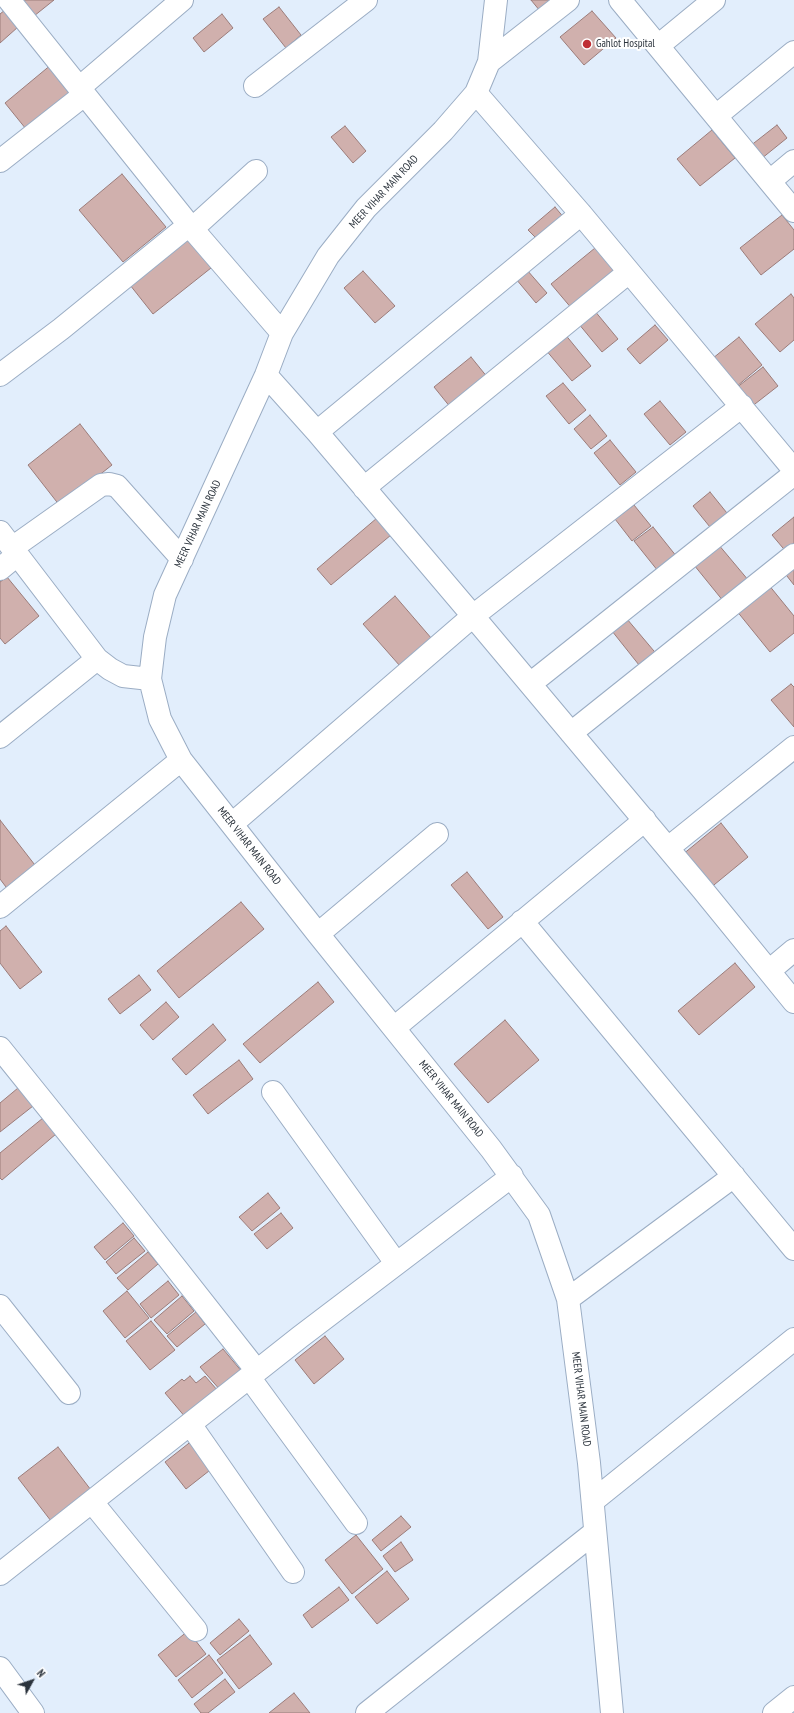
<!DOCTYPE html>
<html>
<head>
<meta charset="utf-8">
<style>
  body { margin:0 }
  #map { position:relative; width:794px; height:1713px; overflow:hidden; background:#e2eefc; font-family:"PT Sans Narrow",sans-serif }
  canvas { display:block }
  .north { position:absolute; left:12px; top:1661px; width:40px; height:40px; -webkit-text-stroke:3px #fff; paint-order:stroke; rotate:50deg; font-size:11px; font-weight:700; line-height:16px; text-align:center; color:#2b333c }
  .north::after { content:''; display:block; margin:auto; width:14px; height:18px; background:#2b333c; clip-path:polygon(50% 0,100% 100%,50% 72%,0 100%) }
</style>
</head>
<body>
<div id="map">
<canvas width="794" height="1713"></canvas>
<div class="north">N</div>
</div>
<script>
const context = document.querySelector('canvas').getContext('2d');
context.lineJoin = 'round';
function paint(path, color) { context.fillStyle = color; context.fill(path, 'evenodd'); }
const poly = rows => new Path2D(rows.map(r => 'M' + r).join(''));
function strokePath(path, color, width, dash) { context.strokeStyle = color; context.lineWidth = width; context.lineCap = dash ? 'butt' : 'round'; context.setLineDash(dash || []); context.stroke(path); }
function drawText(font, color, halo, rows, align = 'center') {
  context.font = font + ' "PT Sans Narrow",sans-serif'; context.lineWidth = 4; context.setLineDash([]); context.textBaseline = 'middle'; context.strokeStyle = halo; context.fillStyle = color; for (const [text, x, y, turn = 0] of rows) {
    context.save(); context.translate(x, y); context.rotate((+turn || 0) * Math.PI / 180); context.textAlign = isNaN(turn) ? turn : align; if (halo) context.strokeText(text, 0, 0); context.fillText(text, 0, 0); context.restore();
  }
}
const building = poly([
  [22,0,54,0,34,16,22,0],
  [531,0,565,0,545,17,531,0],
  [279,7,301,35,286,48,263,19,279,7],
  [5,10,18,27,0,43,0,14,5,10],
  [592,11,616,38,584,65,560,37,592,11],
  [222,14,233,28,204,52,193,38,222,14],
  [52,64,73,90,26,129,5,103,52,64],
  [777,125,787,138,756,163,745,150,777,125],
  [345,126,366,151,353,163,331,137,345,126],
  [712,130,735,158,700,186,677,159,712,130],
  [122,174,166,227,123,262,79,210,122,174],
  [555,207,565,219,539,241,528,230,555,207],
  [782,215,794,230,794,249,761,275,740,248,782,215],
  [188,239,211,268,153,314,130,285,188,239],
  [595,248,617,274,573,310,551,284,595,248],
  [527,270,547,293,536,303,516,279,527,270],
  [363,271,395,306,375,323,344,288,363,271],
  [791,294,794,298,794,340,780,352,755,324,791,294],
  [594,310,618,339,602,352,578,323,594,310],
  [655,325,668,340,640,364,627,349,655,325],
  [564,333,591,366,572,381,545,349,564,333],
  [739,337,762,365,730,392,707,363,739,337],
  [471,357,488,378,451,408,434,387,471,357],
  [763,367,778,386,746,411,731,392,763,367],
  [563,383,586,410,569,424,546,396,563,383],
  [660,401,686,432,670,445,644,414,660,401],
  [590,415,607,436,591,449,574,429,590,415],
  [80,424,112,465,60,506,28,465,80,424],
  [610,440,636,472,620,485,594,453,610,440],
  [710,492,731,518,714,532,693,506,710,492],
  [634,505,651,526,632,541,615,519,634,505],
  [794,517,794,549,788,554,772,535,794,517],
  [377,518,391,535,331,585,317,569,377,518],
  [653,527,681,562,662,576,634,541,653,527],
  [718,544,749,581,724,602,694,565,718,544],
  [794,561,794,585,783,571,794,561],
  [7,577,39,616,5,644,0,638,0,582,7,577],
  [768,584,794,616,794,633,770,652,736,610,768,584],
  [395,596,432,639,400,666,363,624,395,596],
  [627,619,659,657,643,670,612,631,627,619],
  [791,684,794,687,794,727,771,700,791,684],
  [0,820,38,869,9,891,0,879,0,820],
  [721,823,748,857,709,889,682,855,721,823],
  [467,872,503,917,488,929,451,885,467,872],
  [241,902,264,929,179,998,157,971,241,902],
  [6,926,42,972,20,989,0,963,0,931,6,926],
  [735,963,755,987,699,1035,678,1011,735,963],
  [139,975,151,990,120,1014,108,999,139,975],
  [318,982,334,1002,260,1063,243,1044,318,982],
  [166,1002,179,1017,153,1040,140,1025,166,1002],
  [505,1020,539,1060,488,1103,454,1064,505,1020],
  [213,1024,226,1040,186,1075,172,1059,213,1024],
  [239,1060,253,1079,208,1114,193,1095,239,1060],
  [18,1088,33,1106,0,1132,0,1103,18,1088],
  [43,1118,56,1134,2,1180,0,1178,0,1153,43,1118],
  [268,1193,280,1208,252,1231,239,1217,268,1193],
  [281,1213,293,1228,267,1249,254,1234,281,1213],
  [123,1223,134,1236,105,1260,94,1247,123,1223],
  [134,1238,145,1251,116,1274,106,1262,134,1238],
  [148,1252,158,1264,128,1290,117,1278,148,1252],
  [168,1281,179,1295,151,1318,140,1304,168,1281],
  [127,1291,149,1318,125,1338,103,1311,127,1291],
  [182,1296,194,1311,167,1334,154,1320,182,1296],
  [196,1312,205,1324,177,1347,167,1336,196,1312],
  [151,1321,175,1350,150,1370,126,1341,151,1321],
  [325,1336,344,1359,314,1384,295,1360,325,1336],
  [223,1349,243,1373,221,1391,200,1367,223,1349],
  [190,1376,196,1383,205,1376,218,1391,186,1418,165,1393,182,1379,184,1381,190,1376],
  [193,1440,214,1467,186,1489,165,1462,193,1440],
  [58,1447,91,1490,51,1521,18,1478,58,1447],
  [401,1516,411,1527,381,1551,372,1540,401,1516],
  [356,1535,383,1569,352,1594,325,1560,356,1535],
  [401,1542,413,1560,395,1572,383,1556,401,1542],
  [387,1571,409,1599,377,1624,355,1597,387,1571],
  [339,1587,349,1600,312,1628,303,1615,339,1587],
  [239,1619,249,1631,220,1655,210,1643,239,1619],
  [188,1631,206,1654,176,1677,158,1655,188,1631],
  [250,1635,272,1664,239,1689,217,1660,250,1635],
  [209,1655,223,1673,192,1698,178,1680,209,1655],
  [225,1679,235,1692,208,1713,201,1713,194,1704,225,1679],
  [294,1693,310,1713,269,1713,294,1693]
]);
const minor = poly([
  [9,0,189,225,282,333],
  [496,0,489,62,476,93,443,131,366,208,328,256,282,333,266,375,165,595,155,637,150,679,160,719,181,760,318,934,491,1149,539,1215,568,1299,589,1463,612,1713],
  [620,0,794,211],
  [658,46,714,0],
  [489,62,568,0],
  [255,86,366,0],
  [79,88,182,0],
  [476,93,581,214,794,470],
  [716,116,794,52],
  [0,161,84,95],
  [770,181,794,161],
  [192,229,256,171],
  [0,375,61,329,189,225],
  [266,375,317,432,473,616,702,889,794,1002],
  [317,432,581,214],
  [364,488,629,272],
  [0,532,97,659,110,669,123,676,150,679],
  [12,548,101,485,109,484,117,486,182,559],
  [0,569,17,555],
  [530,684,794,474],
  [571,733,794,555],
  [0,737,97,659],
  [232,824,473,616,742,406],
  [668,848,794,747],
  [0,907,181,760],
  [522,921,794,1249],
  [318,934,437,834],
  [769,971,794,950],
  [394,1028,645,820],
  [0,1048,124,1202,257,1371],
  [273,1092,396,1263],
  [568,1299,734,1176],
  [0,1306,69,1393],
  [249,1377,356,1523],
  [190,1424,293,1572],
  [593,1501,794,1339],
  [92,1502,196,1630],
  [0,1574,300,1337,512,1176],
  [0,1668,33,1713],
  [367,1713,595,1532],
  [774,1713,794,1697]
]);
const markers = [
  [587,44,5,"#bf2f35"]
];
const poiNames = [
  ["Gahlot Hospital",596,44]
];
const streetNames = [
  ["MEER VIHAR MAIN ROAD",384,192,-47],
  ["MEER VIHAR MAIN ROAD",198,524,-65],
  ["MEER VIHAR MAIN ROAD",249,846,52],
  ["MEER VIHAR MAIN ROAD",451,1099,51],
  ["MEER VIHAR MAIN ROAD",581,1399,83]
];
paint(building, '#d0b0ad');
strokePath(building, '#9b7c7a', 1);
strokePath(minor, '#9badc4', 24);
strokePath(minor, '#fff', 22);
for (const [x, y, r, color] of markers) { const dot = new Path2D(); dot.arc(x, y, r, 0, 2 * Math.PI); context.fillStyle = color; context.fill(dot); strokePath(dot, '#fff', 1.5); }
drawText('11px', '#2b333c', '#fff', poiNames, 'left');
drawText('11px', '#2b333c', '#fff', streetNames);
</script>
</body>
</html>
